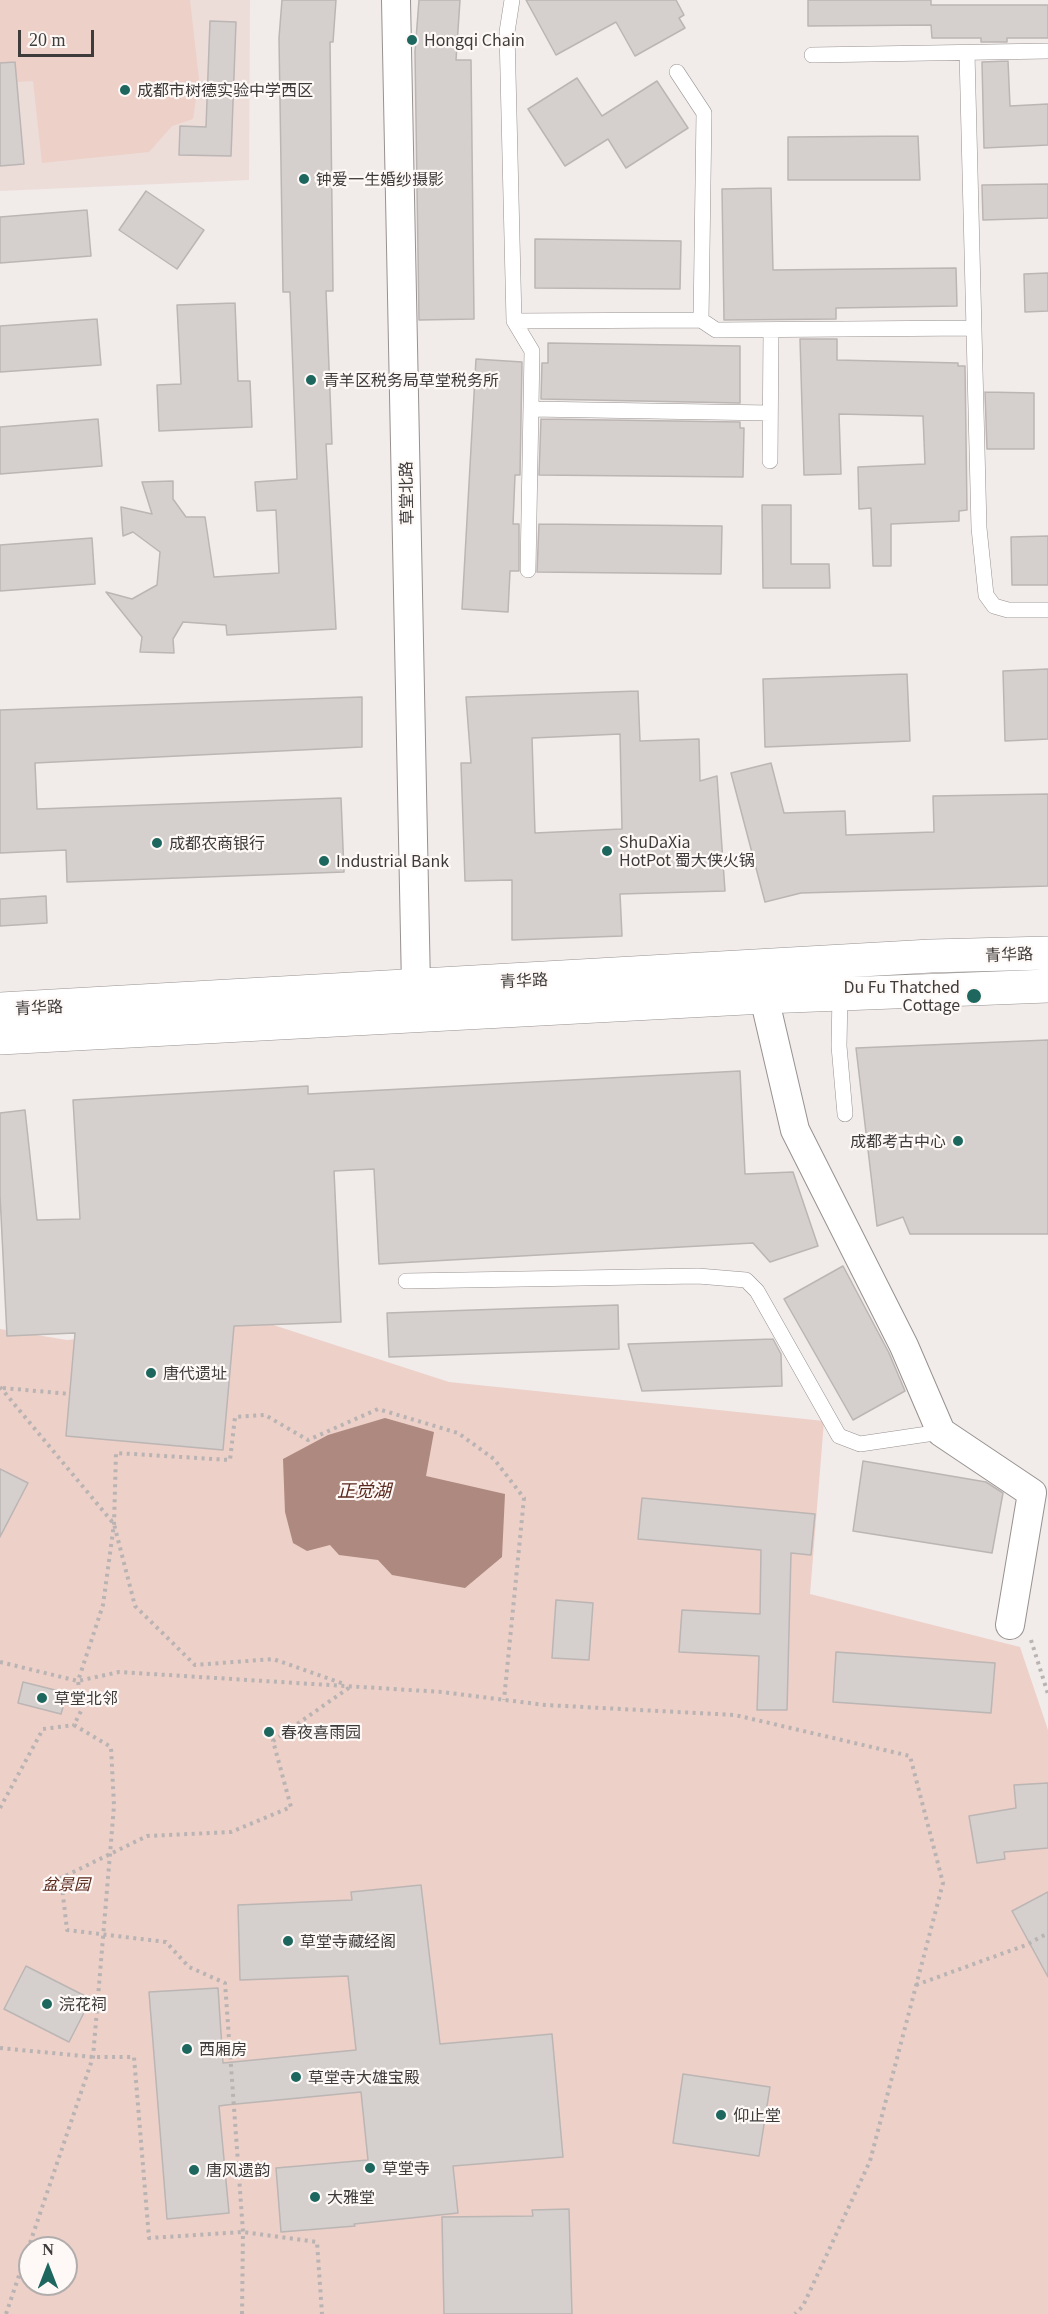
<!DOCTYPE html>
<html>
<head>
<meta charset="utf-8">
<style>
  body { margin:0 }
  #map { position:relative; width:1048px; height:2314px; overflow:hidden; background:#f1ebea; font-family:Georgia,serif }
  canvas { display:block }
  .north { position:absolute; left:18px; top:2236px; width:60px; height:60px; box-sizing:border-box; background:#fef9f7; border:2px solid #b1adac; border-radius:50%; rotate:0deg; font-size:16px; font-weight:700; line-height:24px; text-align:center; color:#3e3c3b }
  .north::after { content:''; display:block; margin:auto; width:21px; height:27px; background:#1d675f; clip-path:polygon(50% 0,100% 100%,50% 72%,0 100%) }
  .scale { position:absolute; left:18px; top:30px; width:76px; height:27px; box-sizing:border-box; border:3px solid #3e3c3b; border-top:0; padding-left:8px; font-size:18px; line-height:21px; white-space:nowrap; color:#3e3c3b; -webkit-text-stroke:4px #fef9f7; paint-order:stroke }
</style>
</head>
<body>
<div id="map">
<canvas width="1048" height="2314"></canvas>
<div class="north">N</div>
<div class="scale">20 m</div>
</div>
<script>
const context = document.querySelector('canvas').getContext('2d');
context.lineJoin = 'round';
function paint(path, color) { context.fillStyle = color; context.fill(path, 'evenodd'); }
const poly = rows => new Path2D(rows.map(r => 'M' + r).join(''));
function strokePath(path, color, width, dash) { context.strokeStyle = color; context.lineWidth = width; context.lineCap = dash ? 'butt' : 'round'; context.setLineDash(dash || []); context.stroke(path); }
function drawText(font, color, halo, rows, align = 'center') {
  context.font = font + ' Georgia,"Noto Sans SC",serif'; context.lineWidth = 4.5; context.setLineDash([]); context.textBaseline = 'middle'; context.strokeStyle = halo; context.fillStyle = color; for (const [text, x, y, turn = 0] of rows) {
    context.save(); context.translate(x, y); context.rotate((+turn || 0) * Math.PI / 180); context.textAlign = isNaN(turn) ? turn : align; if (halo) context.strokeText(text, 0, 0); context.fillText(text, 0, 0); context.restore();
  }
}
const built = poly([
  [0,0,250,0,249,180,0,191]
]);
const green = poly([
  [0,0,190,0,199,79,193,119,172,126,149,152,42,163,33,81,0,83],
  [264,1322,449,1382,824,1421,810,1594,1020,1647,1048,1730,1048,2314,0,2314,0,1329,67,1340],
  [30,2248,66,2248,66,2284,30,2284]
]);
const water = poly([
  [385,1418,434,1432,426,1476,505,1494,502,1557,465,1588,392,1575,378,1560,339,1555,330,1545,307,1551,293,1543,285,1512,283,1459,328,1435]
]);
const building = poly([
  [282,0,336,0,333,42,330,42,333,291,326,291,332,444,326,444,336,629,227,635,226,625,183,622,173,639,174,653,140,652,142,637,106,592,132,599,157,585,160,552,133,532,123,536,121,507,152,514,142,482,173,481,173,499,186,517,205,517,214,577,279,573,276,510,257,511,255,482,297,479,290,292,283,292,279,38,282,0],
  [419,0,460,0,456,60,471,60,474,319,419,320,415,52,419,0],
  [526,0,676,0,684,15,679,18,685,28,635,56,616,22,556,55,526,0],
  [808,0,931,0,931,5,1048,5,1048,38,1007,38,1007,42,981,42,981,38,932,38,931,25,808,26,808,0],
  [210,21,236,22,231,156,179,155,180,126,206,127,210,21],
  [1008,61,1010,106,1048,104,1048,145,984,148,982,62,1008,61],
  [15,62,24,164,0,166,0,63,15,62],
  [577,78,602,116,657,81,688,128,626,168,608,139,565,166,528,109,577,78],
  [918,136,920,180,788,180,788,137,918,136],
  [1048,184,1048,218,983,220,982,185,1048,184],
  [771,188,773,270,956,268,957,306,836,308,836,319,724,320,722,189,771,188],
  [146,191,204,230,177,269,119,230,146,191],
  [87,210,91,256,0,263,0,217,87,210],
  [535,239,681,241,680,289,535,288,535,239],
  [1048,273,1048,311,1025,312,1024,274,1048,273],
  [235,303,238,381,250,381,252,427,159,431,157,385,181,384,177,305,235,303],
  [97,319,101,365,0,372,0,326,97,319],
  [800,339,837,339,837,360,958,363,958,366,965,366,967,510,959,511,959,521,891,524,891,566,873,566,871,508,859,509,858,467,925,464,923,416,839,414,841,474,804,475,800,339],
  [548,343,740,346,740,403,541,399,542,363,548,363,548,343],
  [476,359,522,362,520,475,515,475,513,524,519,524,519,571,510,571,508,612,462,609,476,359],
  [985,392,1034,393,1034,449,987,449,985,392],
  [98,419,102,466,0,474,0,427,98,419],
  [541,419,740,422,740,428,744,428,743,477,539,475,541,419],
  [762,505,791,505,791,564,829,564,830,588,763,588,762,505],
  [539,524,722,526,721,574,537,572,539,524],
  [1048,536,1048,585,1012,585,1011,537,1048,536],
  [92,538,95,584,0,591,0,545,92,538],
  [1048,669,1048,739,1005,741,1003,671,1048,669],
  [907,674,910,741,765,747,763,679,907,674],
  [638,691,640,741,699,739,700,781,717,776,725,891,620,894,622,936,512,940,512,880,465,881,461,763,471,763,466,697,638,691],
  [620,734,622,829,535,833,532,738,620,734],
  [362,697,362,747,35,763,37,809,341,798,344,872,67,882,66,850,0,853,0,710,362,697],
  [771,763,784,813,845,811,846,835,934,832,933,796,1048,794,1048,886,801,893,765,902,731,773,771,763],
  [46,896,47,923,0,926,0,899,46,896],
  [1048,1040,1048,1234,910,1234,903,1217,877,1226,856,1048,1048,1040],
  [740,1071,745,1174,793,1172,818,1246,770,1262,753,1243,379,1264,374,1169,334,1171,341,1322,234,1326,223,1450,66,1436,75,1333,7,1336,0,1195,0,1113,25,1110,37,1220,80,1219,73,1100,308,1086,308,1094,740,1071],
  [843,1266,889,1353,905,1391,853,1420,784,1299,843,1266],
  [618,1305,619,1349,389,1357,387,1313,618,1305],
  [773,1339,781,1354,782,1386,642,1391,628,1344,773,1339],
  [863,1461,986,1482,1003,1493,992,1553,853,1531,863,1461],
  [0,1469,28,1483,0,1537,0,1469],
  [642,1498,815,1514,811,1555,791,1553,787,1710,757,1710,759,1656,679,1652,682,1610,760,1614,761,1550,638,1539,642,1498],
  [556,1600,593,1603,589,1660,552,1658,556,1600],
  [836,1652,995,1663,991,1713,833,1702,836,1652],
  [23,1682,67,1693,61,1714,18,1703,23,1682],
  [1048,1783,1048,1848,1004,1852,1005,1859,977,1863,969,1816,1016,1808,1014,1785,1048,1783],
  [421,1885,440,2044,552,2034,563,2157,453,2166,458,2213,354,2224,355,2226,281,2232,276,2168,368,2160,361,2092,226,2105,219,2106,229,2213,167,2219,149,1992,218,1988,223,2063,356,2050,348,1976,240,1980,238,1905,352,1900,351,1892,421,1885],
  [1048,1892,1048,1977,1012,1911,1048,1892],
  [26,1966,91,1999,69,2042,4,2009,26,1966],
  [683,2074,770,2087,759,2156,673,2143,683,2074],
  [569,2209,572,2314,444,2314,442,2217,533,2216,532,2210,569,2209]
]);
const path = poly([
  [0,1387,114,1524,135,1606,195,1665,273,1659,344,1684],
  [3,1388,70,1394],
  [1031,1640,1048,1694],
  [0,1662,78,1681,119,1672,442,1692,545,1705,735,1715,910,1756,943,1883,870,2161,803,2306,795,2314],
  [0,1808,43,1729,74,1725],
  [916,1985,1026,1945,1048,1933],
  [0,2048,93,2057,134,2057,149,2238,243,2232,317,2242,322,2314],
  [6,2314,93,2057,114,1806,111,1747,74,1725,82,1709,78,1681,103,1605,114,1524,116,1453,230,1460,235,1417,265,1415,308,1440,378,1409,458,1433,494,1459,524,1498,504,1700],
  [242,2314,243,2232,225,1983,189,1967,166,1942,67,1930,61,1878,147,1836,231,1832,291,1807,273,1741,350,1687]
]);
const service = poly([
  [512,0,507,32,514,321,532,351,528,570],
  [967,53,979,528,986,595,994,606,1008,610,1048,610],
  [812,55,1048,51],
  [677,72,704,113,701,320],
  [514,321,701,320,716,330,974,328],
  [531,409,770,413],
  [770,461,771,330],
  [840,994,839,1046,845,1114],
  [406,1281,698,1276,746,1280,757,1291,839,1436,860,1444,941,1432]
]);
const minor = poly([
  [396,0,416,986],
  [764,997,795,1130,904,1346,941,1432,1032,1493,1010,1625]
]);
const secondary = poly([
  [0,1009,931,956,1048,953],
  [0,1038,764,997,1048,986]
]);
const markers = [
  [412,40,6,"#1d675f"],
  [125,90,6,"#1d675f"],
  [304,179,6,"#1d675f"],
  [311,380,6,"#1d675f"],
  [157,843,6,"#1d675f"],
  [607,851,6,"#1d675f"],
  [324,861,6,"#1d675f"],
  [974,996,8,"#1d675f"],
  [958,1141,6,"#1d675f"],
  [151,1373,6,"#1d675f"],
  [42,1698,6,"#1d675f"],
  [269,1732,6,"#1d675f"],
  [288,1941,6,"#1d675f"],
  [47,2004,6,"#1d675f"],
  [187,2049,6,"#1d675f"],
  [296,2077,6,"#1d675f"],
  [721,2115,6,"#1d675f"],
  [370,2168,6,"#1d675f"],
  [194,2170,6,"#1d675f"],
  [315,2197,6,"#1d675f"]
];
const poiNames = [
  ["Hongqi Chain",424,40],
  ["成都市树德实验中学西区",137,90],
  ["钟爱一生婚纱摄影",316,179],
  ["青羊区税务局草堂税务所",323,380],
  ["ShuDaXia",619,842],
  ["HotPot 蜀大侠火锅",619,860],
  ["成都农商银行",169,843],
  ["Industrial Bank",336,861],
  ["Du Fu Thatched",960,987,"right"],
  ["Cottage",960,1005,"right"],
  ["成都考古中心",946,1141,"right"],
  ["唐代遗址",163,1373],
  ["草堂北邻",54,1698],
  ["春夜喜雨园",281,1732],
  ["草堂寺藏经阁",300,1941],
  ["浣花祠",59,2004],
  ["西厢房",199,2049],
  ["草堂寺大雄宝殿",308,2077],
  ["仰止堂",733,2115],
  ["草堂寺",382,2168],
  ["唐风遗韵",206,2170],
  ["大雅堂",327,2197]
];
const streetNames = [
  ["草堂北路",406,493,-91],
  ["青华路",1009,954,-2],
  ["青华路",524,980,-3],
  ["青华路",39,1007,-3]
];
const parkNames = [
  ["盆景园",66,1884]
];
const waterNames = [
  ["正觉湖",364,1490]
];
paint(built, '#ecddd9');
paint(green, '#edd0c8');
paint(water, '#ae8980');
paint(building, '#d5d0ce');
strokePath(building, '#bbb5b4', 1.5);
strokePath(service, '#979290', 16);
strokePath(minor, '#979290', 30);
strokePath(secondary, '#979290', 34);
strokePath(path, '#b9b4b3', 4, [3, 4.5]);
strokePath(service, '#fff', 15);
strokePath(minor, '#fff', 28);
strokePath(secondary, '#fff', 33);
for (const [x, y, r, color] of markers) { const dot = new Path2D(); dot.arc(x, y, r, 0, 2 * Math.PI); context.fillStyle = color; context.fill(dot); strokePath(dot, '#fef9f7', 2); }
drawText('16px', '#3e3c3b', '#fef9f7', poiNames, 'left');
drawText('16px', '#3e3c3b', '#fef9f7', streetNames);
drawText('italic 16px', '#58261a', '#fef9f7', parkNames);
drawText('italic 18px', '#5a281c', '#fef9f7', waterNames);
</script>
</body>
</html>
